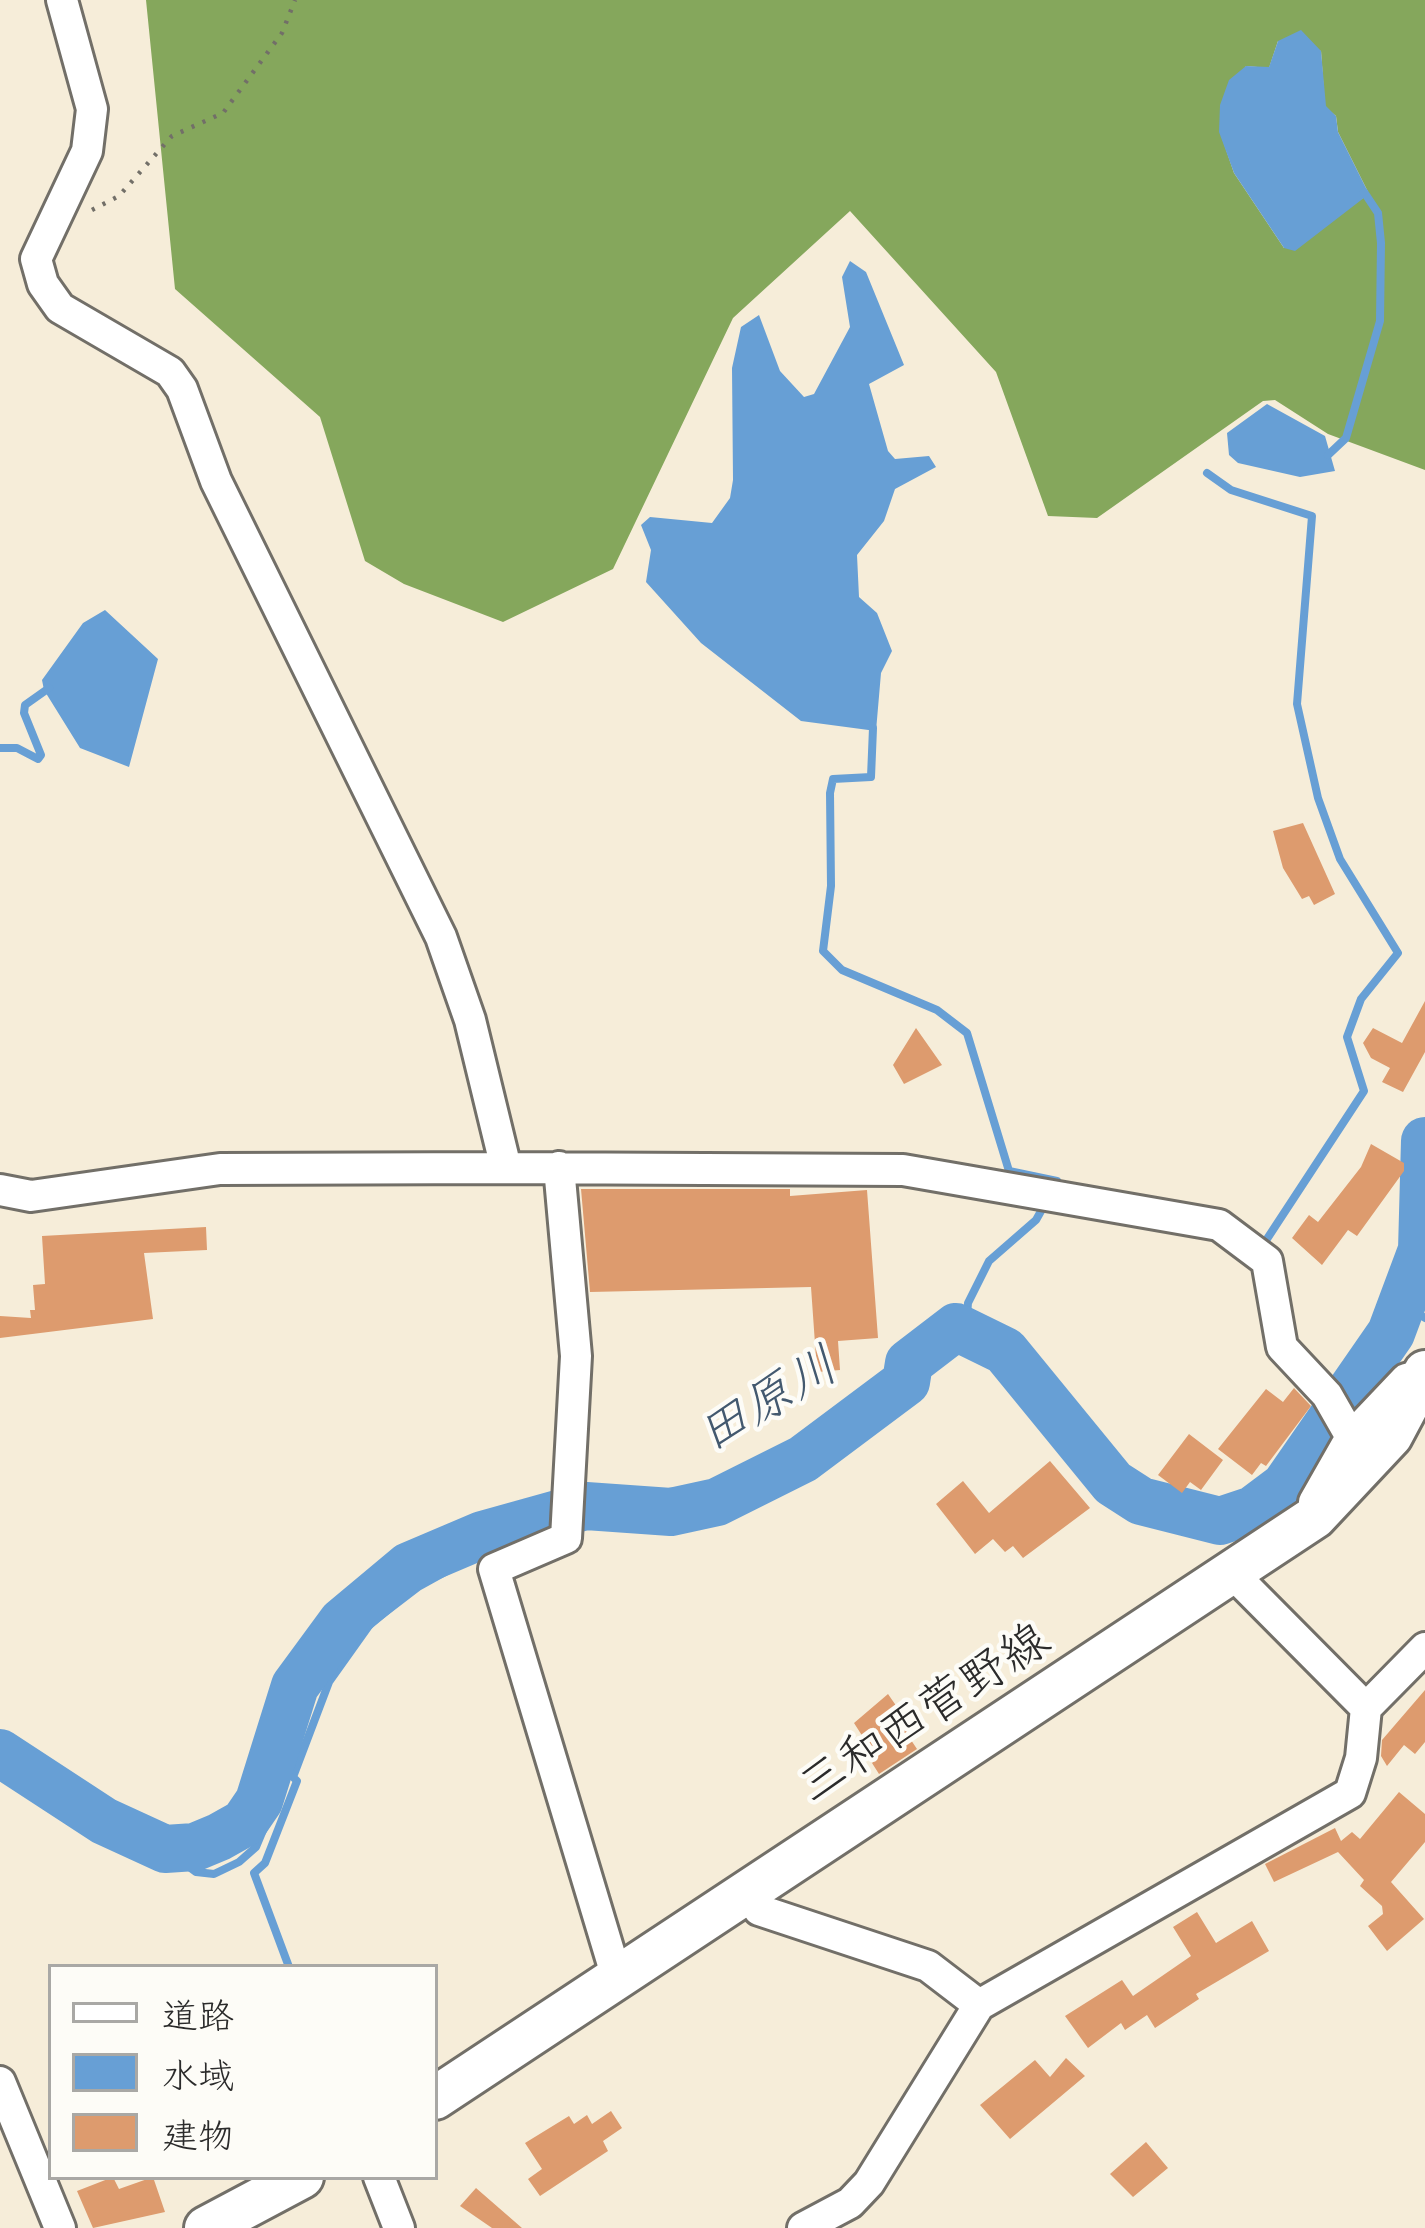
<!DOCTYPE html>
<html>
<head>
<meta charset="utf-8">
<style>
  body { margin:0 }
  #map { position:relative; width:1425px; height:2228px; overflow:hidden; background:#f6edd9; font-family:Caveat,"Klee One",sans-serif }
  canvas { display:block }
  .legend { position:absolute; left:48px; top:1964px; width:390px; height:216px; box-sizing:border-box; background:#fdfcf7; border:3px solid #a9a8a5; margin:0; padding:15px 21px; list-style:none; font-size:36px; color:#2b2b2b }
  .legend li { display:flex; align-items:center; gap:24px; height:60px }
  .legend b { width:60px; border:3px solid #a9a8a5 }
</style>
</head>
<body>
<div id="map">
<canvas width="1425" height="2228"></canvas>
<ul class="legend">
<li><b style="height:15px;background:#fff"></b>道路</li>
<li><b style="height:33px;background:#679fd5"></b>水域</li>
<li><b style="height:33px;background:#dd9b6e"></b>建物</li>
</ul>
</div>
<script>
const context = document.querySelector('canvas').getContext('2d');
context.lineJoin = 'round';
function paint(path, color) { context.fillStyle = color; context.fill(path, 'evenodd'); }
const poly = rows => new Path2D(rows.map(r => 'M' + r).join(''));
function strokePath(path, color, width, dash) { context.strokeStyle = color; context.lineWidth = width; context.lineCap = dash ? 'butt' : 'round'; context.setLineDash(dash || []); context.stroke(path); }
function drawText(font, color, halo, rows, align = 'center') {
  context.font = font + ' Caveat,"Klee One",sans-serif'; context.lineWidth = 9; context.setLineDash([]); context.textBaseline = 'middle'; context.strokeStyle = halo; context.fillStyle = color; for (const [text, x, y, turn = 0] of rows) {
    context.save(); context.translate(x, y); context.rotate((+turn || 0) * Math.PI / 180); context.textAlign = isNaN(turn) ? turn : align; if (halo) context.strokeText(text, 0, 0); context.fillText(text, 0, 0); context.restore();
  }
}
const forest = poly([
  [146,0,1425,0,1425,470,1328,434,1275,400,1263,401,1097,518,1048,516,996,372,850,211,733,318,613,569,503,622,404,584,365,561,320,417,175,289],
  [1278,41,1321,51,1325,107,1336,116,1338,132,1369,194,1284,248,1234,173,1220,132,1246,66,1269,68]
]);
const water = poly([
  [1301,30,1321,51,1326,106,1336,116,1338,132,1369,194,1295,251,1284,248,1234,173,1219,132,1220,105,1229,80,1246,66,1269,67,1278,41],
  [850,261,866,272,904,365,869,384,888,451,895,459,929,456,936,467,895,489,884,521,857,555,859,597,877,613,892,651,881,673,876,731,801,721,701,643,646,582,651,550,641,525,650,517,712,523,730,498,733,480,732,368,741,327,759,315,780,371,804,397,814,394,850,327,842,277],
  [1267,404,1325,436,1335,471,1300,477,1238,463,1229,455,1227,433],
  [105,610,158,659,129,767,80,748,44,690,42,680,83,623]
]);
const stream = poly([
  [1328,455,1346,438,1380,321,1381,243,1378,213,1364,192],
  [1207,473,1231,490,1312,516,1297,704,1318,798,1340,859,1398,953,1361,999,1347,1037,1364,1091,1263,1245],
  [873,728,871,777,833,779,830,793,831,886,823,951,842,970,937,1010,967,1033,1009,1171,1057,1181,1055,1185],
  [0,748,17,748,38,759,41,755,24,713,25,705,49,688],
  [1404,1304,1425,1318],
  [966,1328,968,1303,989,1261,1036,1220,1045,1204],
  [1318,1406,1323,1432],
  [577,1522,671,1512],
  [165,1849,196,1872,214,1874,239,1862,256,1847,264,1828,265,1783],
  [289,1967,254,1873,265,1863,297,1781,293,1777,329,1682,371,1623,418,1587,537,1521,562,1523]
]);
const river = poly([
  [0,1753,104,1821,165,1849,195,1847,219,1837,244,1823,259,1801,295,1686,342,1622,409,1566,482,1535,586,1506,671,1512,717,1502,803,1459,906,1382,909,1363,956,1327,1005,1351,1113,1483,1141,1501,1220,1521,1253,1510,1285,1486,1391,1333,1422,1250,1425,1141]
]);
const building = poly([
  [1303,823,1335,894,1314,905,1309,896,1302,899,1283,868,1273,831],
  [1425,1001,1425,1052,1403,1092,1382,1082,1390,1068,1371,1058,1363,1043,1373,1028,1402,1043],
  [916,1028,942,1065,904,1084,893,1065],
  [1371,1144,1404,1163,1404,1171,1357,1236,1348,1230,1322,1265,1292,1238,1309,1215,1318,1222,1361,1167],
  [581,1189,790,1189,790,1196,867,1190,878,1338,838,1341,840,1370,817,1372,811,1287,590,1292],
  [206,1227,207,1250,144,1253,153,1319,0,1338,0,1316,31,1318,30,1310,35,1310,33,1285,45,1284,42,1236],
  [1294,1388,1311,1406,1266,1466,1261,1463,1252,1475,1218,1449,1266,1389,1283,1402],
  [1189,1434,1223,1460,1201,1490,1190,1482,1182,1493,1158,1475],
  [1050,1461,1090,1508,1023,1558,1013,1546,1005,1552,993,1539,975,1554,936,1504,963,1481,989,1513],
  [1425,1690,1425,1742,1415,1754,1404,1745,1387,1766,1381,1756,1382,1740],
  [888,1694,915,1733,909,1737,917,1749,879,1774,872,1763,877,1759,854,1723],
  [1399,1792,1425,1814,1425,1842,1391,1882,1424,1919,1387,1951,1368,1926,1383,1914,1382,1906,1360,1886,1364,1880,1338,1852,1274,1882,1265,1864,1335,1828,1341,1841,1352,1832,1360,1839],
  [1197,1912,1216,1943,1252,1921,1269,1951,1196,1994,1199,1999,1155,2028,1147,2015,1125,2030,1121,2023,1088,2048,1065,2016,1122,1980,1133,1996,1191,1956,1173,1927],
  [1066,2058,1085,2076,1010,2139,980,2105,1035,2060,1050,2077],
  [611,2111,622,2128,603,2141,608,2151,540,2196,528,2179,542,2169,525,2143,569,2116,574,2124,587,2115,592,2124],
  [1146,2142,1168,2168,1133,2197,1110,2174],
  [113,2177,119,2189,153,2177,165,2212,93,2228,77,2191],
  [476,2188,522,2228,492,2228,460,2206]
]);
const path = poly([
  [92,210,119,196,172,136,223,113,282,33,295,0]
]);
const street = poly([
  [62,0,92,109,87,151,36,259,43,284,60,308,170,372,182,389,216,481,441,937,470,1020,506,1168,903,1170,1219,1225,1267,1261,1282,1347,1327,1395,1351,1437],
  [559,1167,576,1356,566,1538,494,1569,617,1978],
  [0,1190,31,1196,220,1169,506,1168],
  [1314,1502,1351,1437,1406,1379,1418,1376],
  [1232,1573,1366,1708],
  [749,1893,759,1910,928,1966,979,2005],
  [0,2082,60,2228],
  [379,2177,399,2228],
  [803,2228,850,2203,869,2183,979,2005,1350,1793,1361,1758,1366,1708,1425,1648]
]);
const secondary = poly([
  [435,2098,1315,1517,1391,1436,1425,1372],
  [206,2228,302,2177]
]);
const streetNames = [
  ["三和西菅野線",925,1715,-33]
];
const waterNames = [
  ["田原川",769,1402,-31]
];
paint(forest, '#85a75c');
paint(water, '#679fd5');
strokePath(stream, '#679fd5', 8);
strokePath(river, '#679fd5', 48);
paint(building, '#dd9b6e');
strokePath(street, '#726f68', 36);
strokePath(secondary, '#726f68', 48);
strokePath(path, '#726f68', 4.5, [3, 9]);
strokePath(street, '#fff', 30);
strokePath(secondary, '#fff', 42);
drawText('48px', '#2b2b2b', '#fdfcf7', streetNames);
drawText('italic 51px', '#43596f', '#fdfcf7', waterNames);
</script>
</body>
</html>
